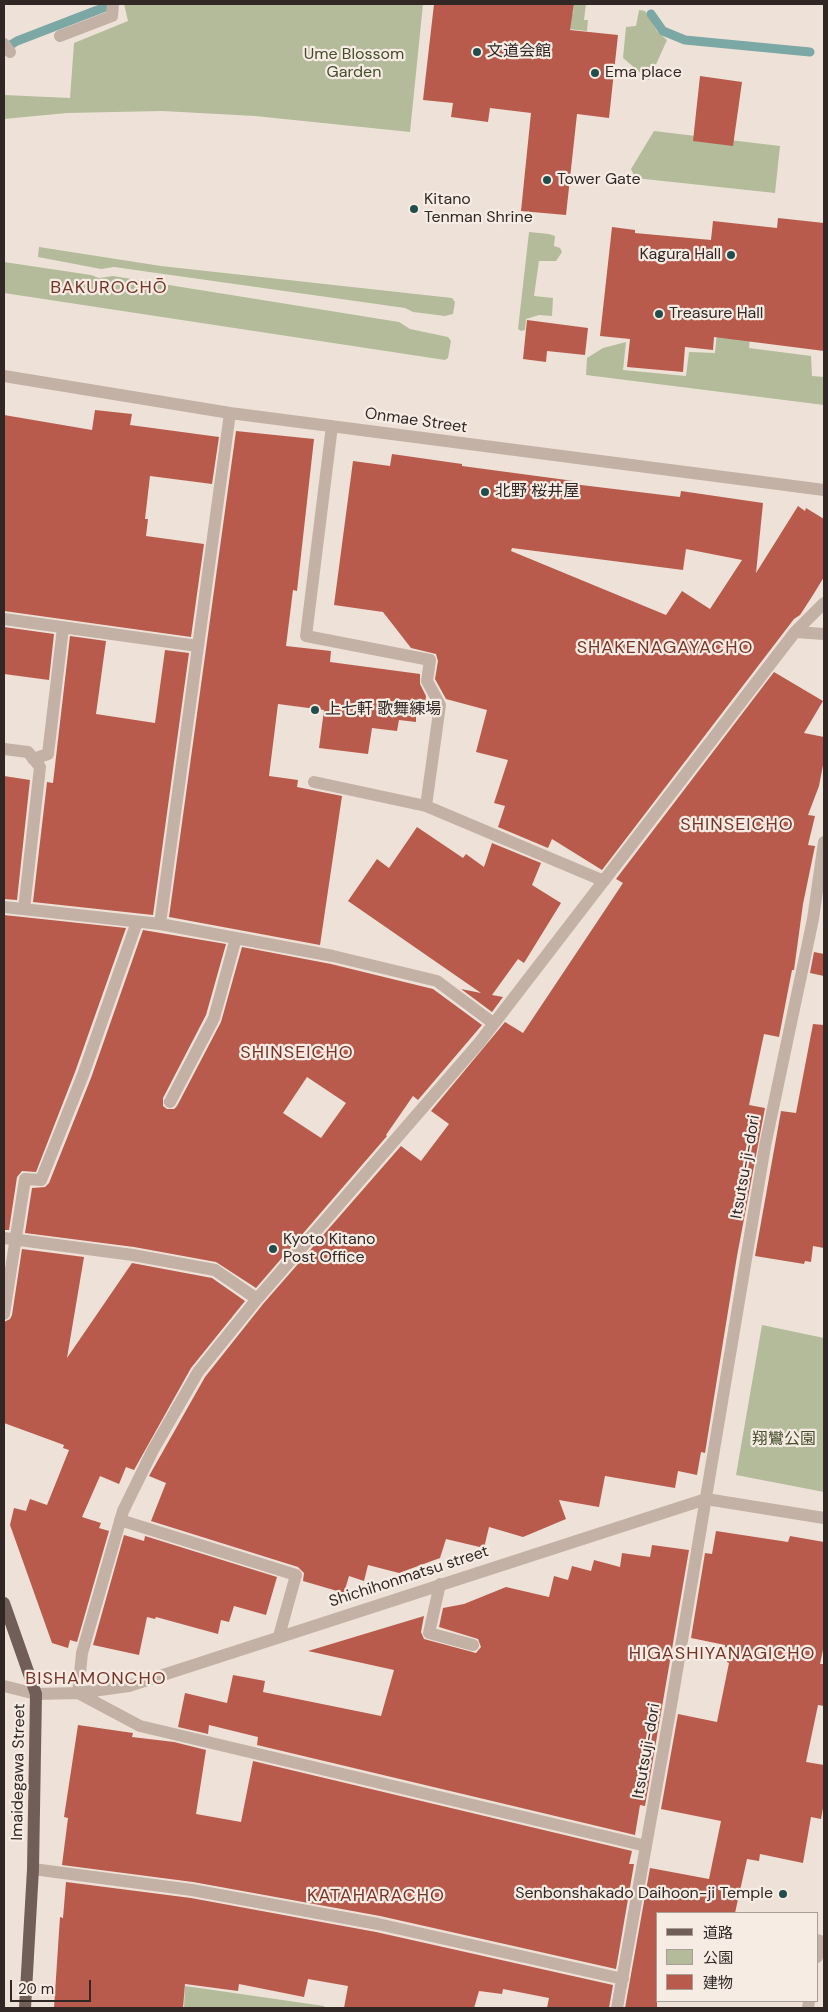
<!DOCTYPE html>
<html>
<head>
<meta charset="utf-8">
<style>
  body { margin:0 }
  #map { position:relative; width:828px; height:2012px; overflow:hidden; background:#eee2d8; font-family:"DM Sans","Noto Sans JP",sans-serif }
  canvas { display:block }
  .frame { position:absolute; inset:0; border:5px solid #312826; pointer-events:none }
  .legend { position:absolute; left:656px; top:1912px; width:162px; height:90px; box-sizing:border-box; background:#f6ece4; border:1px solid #a79e98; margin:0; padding:6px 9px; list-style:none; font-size:15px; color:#312826 }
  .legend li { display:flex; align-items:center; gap:10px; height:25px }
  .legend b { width:25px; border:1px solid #a79e98 }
  .scale { position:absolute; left:10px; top:1980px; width:81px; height:22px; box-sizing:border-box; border:2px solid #312826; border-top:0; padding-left:6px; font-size:15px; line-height:18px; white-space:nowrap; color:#312826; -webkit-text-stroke:4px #f6ece4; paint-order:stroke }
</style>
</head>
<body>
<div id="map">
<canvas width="828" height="2012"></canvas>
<div class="frame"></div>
<ul class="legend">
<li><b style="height:6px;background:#725e58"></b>道路</li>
<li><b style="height:14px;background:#b3bb9a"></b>公園</li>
<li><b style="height:14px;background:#b95b4c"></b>建物</li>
</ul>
<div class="scale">20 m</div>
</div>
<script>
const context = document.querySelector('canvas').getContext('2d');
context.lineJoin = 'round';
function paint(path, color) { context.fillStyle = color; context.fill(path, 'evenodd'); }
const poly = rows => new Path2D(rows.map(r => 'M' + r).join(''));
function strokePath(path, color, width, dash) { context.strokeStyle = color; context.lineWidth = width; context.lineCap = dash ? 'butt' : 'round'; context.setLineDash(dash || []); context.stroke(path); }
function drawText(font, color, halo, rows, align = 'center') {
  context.font = font + ' "DM Sans","Noto Sans JP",sans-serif'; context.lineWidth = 4.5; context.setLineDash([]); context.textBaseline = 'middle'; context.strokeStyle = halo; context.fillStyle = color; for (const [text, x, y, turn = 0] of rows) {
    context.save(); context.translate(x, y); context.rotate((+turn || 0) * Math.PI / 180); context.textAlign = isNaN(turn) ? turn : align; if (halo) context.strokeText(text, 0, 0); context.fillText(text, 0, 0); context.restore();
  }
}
const green = poly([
  [124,4,423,4,410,132,255,116,162,111,67,113,4,119,4,95,70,98,74,43,128,21],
  [550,4,563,4,562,13,573,14,574,4,586,4,584,20,588,20,587,31,559,28,539,99],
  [639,10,645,11,657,31,667,40,649,80,623,58,626,27,636,26],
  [654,131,780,146,775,193,635,178,631,169],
  [529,232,549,234,555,236,554,246,560,248,562,252,556,261,539,261,534,296,553,298,552,316,539,315,526,319,525,330,521,331,518,329],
  [39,247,161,266,452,298,455,302,453,314,445,316,413,312,405,308,114,267,101,269,38,257],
  [4,262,91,275,99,278,113,276,399,322,410,329,448,337,451,341,448,358,445,360,4,293],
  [721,290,754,296,749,348,811,356,812,376,824,377,824,405,586,375,587,358,603,348,626,342,623,370,686,376,689,352,715,353],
  [762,1325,824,1338,824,1492,736,1475],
  [185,1986,324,2006,325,2008,184,2008]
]);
const stream = poly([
  [651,14,663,31,685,40,810,52],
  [4,49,17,41,113,4]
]);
const building = poly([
  [434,4,574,4,570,30,618,35,609,118,577,114,566,215,521,211,531,113,490,108,488,122,451,117,453,103,423,100],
  [700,76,742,82,733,146,693,141],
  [778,218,824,223,824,351,714,337,713,350,685,347,683,372,627,367,630,339,600,336,612,227,635,230,635,233,711,240,713,221,777,228],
  [527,320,588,328,585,355,547,351,546,362,523,359],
  [95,410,132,414,130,425,219,437,212,484,150,476,145,519,148,519,146,536,204,544,191,637,4,611,4,415,92,430],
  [236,431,314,439,297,591,293,590,286,646,331,651,330,662,420,674,420,684,426,696,424,715,416,714,416,722,399,720,397,731,372,728,368,754,319,748,324,710,278,704,269,776,298,780,297,787,342,796,320,945,169,917],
  [392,454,462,464,462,466,574,481,573,484,680,497,681,491,763,503,756,573,798,506,805,511,806,508,824,519,824,577,813,595,800,615,794,619,602,870,552,839,548,848,498,827,505,806,494,803,508,760,476,752,487,710,446,699,435,679,438,661,436,654,411,648,383,612,334,605,353,461,390,466],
  [512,548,683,570,686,549,742,560,710,609,682,591,666,615,511,551],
  [4,627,54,634,49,680,4,674],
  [70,636,106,641,96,714,155,723,165,650,189,653,153,915,33,902,47,782,53,783],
  [774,672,823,701,804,733,824,737,824,760,819,786,808,815,815,816,808,845,815,846,803,904,794,970,792,970,779,1037,764,1034,749,1105,765,1108,737,1256,705,1453,701,1452,697,1475,678,1471,675,1488,605,1476,599,1507,559,1500,566,1519,523,1537,489,1527,484,1548,446,1539,440,1558,399,1573,368,1565,364,1581,349,1576,344,1593,303,1581,304,1573,298,1567,151,1521,166,1483,149,1476,205,1377,263,1304,401,1146,421,1161,449,1124,431,1111,505,1022,523,1033,623,883,616,879],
  [4,776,30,780,17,900,4,899],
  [417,827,463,858,466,854,484,867,492,843,541,863,532,885,561,903,524,963,518,959,492,995,503,997,492,1012,461,989,481,993,348,901,377,859,389,868],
  [4,915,126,928,75,1072,36,1172,22,1171,17,1177,9,1230,4,1230],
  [143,930,226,944,206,1015,163,1098,163,1106,167,1109,174,1109,177,1106,221,1022,242,947,331,964,433,989,482,1025,418,1100,413,1096,386,1135,387,1136,256,1288,216,1262,134,1247,25,1233,32,1188,45,1187,49,1183,91,1078],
  [307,1077,346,1103,321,1138,283,1113],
  [814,952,824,954,824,976,810,973],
  [813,1024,824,1025,824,1248,813,1246,811,1262,805,1261,804,1264,755,1256,781,1111,796,1113],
  [22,1249,84,1257,67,1358,132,1263,212,1278,245,1301,191,1368,134,1470,126,1467,119,1484,100,1476,82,1517,101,1523,99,1528,109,1531,77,1642,70,1640,68,1648,52,1643,10,1525,14,1508,26,1511,30,1499,47,1505,69,1450,63,1448,64,1445,4,1423,4,1322,10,1319,12,1315],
  [716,1531,788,1542,790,1536,824,1542,824,1645,820,1664,824,1664,824,1706,818,1705,806,1762,824,1765,824,1803,821,1819,811,1817,803,1863,760,1854,759,1861,747,1859,735,1913,657,1913,657,2008,625,2008,650,1868,709,1879,721,1821,661,1809,678,1714,717,1722,729,1663,727,1662,730,1648,725,1647,725,1645,691,1638,705,1553,712,1554],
  [124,1535,144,1541,145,1536,277,1577,266,1615,234,1606,229,1622,221,1620,218,1634,156,1617,155,1619,147,1617,139,1655,93,1645],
  [652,1545,689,1550,645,1806,640,1805,635,1835,257,1745,258,1737,209,1725,208,1734,178,1727,185,1693,227,1703,233,1675,265,1681,263,1692,381,1716,394,1670,308,1651,424,1616,421,1632,424,1639,476,1653,481,1647,478,1639,439,1627,443,1608,464,1604,506,1587,549,1597,554,1576,568,1580,572,1566,591,1571,594,1560,620,1567,622,1553,650,1557],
  [78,1725,133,1733,132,1737,174,1742,206,1750,196,1814,241,1822,253,1761,632,1851,629,1864,634,1864,616,1969,380,1916,193,1882,62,1865,68,1818,64,1817],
  [66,1882,191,1898,376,1932,613,1985,609,2008,547,2008,549,1998,503,1989,502,1994,479,1991,474,2008,344,2008,348,1986,308,1979,304,1997,239,1984,238,1991,185,1984,183,2008,54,2008,60,1917,63,1918]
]);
const minor = poly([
  [60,36,112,16,113,4],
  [4,44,10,52],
  [4,376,230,413,824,490],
  [332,426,306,636,430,660,427,681,440,705,426,806],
  [4,619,198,646],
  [795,632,824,634],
  [4,749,28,752,40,767,24,909],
  [33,759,48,754,63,628],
  [314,782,426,806,604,881],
  [4,907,160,924,333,956,437,981,493,1023],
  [160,924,230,413],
  [170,1102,214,1018,236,938],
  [4,1238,133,1255,215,1270,257,1299],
  [4,1314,25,1179,41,1180,83,1075,137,922],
  [120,1520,296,1575,279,1636],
  [440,1584,429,1633,473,1645],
  [4,1686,36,1694,78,1693,129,1686,706,1499,824,1518],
  [646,1846,140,1726,78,1693,82,1653,123,1511,153,1450,198,1372,257,1299,479,1043,795,632,824,603],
  [33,1869,192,1890,378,1924,623,1979],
  [817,1940,820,1941,817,1957],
  [617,2008,671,1706,765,1146,813,919,824,842],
  [808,2008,809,2001]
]);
const major = poly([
  [4,1603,36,1694,33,1869,25,2008]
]);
const markers = [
  [477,52,5,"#204e4c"],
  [595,73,5,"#204e4c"],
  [547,180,5,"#204e4c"],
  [414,209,5,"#204e4c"],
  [731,255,5,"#204e4c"],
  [659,314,5,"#204e4c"],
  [485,492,5,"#204e4c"],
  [315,710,5,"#204e4c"],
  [273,1249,5,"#204e4c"],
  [783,1894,5,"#204e4c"]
];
const poiNames = [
  ["文道会館",487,52],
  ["Ema place",605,73],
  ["Tower Gate",557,180],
  ["Kitano",424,200],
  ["Tenman Shrine",424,218],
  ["Kagura Hall",721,255,"right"],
  ["Treasure Hall",669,314],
  ["北野 桜井屋",495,492],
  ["上七軒 歌舞練場",325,710],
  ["Kyoto Kitano",283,1240],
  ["Post Office",283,1258],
  ["Senbonshakado Daihoon-ji Temple",773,1894,"right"]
];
const parkNames = [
  ["Ume Blossom",354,55],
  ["Garden",354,73],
  ["翔鸞公園",784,1440]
];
const streetNames = [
  ["Onmae Street",416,421,8],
  ["Itsutsu-ji-dori",746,1167,-80],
  ["Shichihonmatsu street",409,1577,-18],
  ["Itsutsuji-dori",647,1751,-80],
  ["Imaidegawa Street",19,1772,-89]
];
const neighbourhoodNames = [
  ["BAKUROCHŌ",109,288],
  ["SHAKENAGAYACHO",665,648],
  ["SHINSEICHO",737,825],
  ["SHINSEICHO",297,1053],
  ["HIGASHIYANAGICHO",722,1654],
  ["BISHAMONCHO",96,1679],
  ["KATAHARACHO",376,1896]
];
paint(green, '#b3bb9a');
strokePath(stream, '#7ba7a5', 9);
paint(building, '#b95b4c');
strokePath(minor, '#c4b1a6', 12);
strokePath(major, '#725e58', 12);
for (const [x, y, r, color] of markers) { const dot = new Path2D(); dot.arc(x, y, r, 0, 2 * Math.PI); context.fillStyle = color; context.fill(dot); strokePath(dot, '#f6ece4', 2); }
drawText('16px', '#312826', '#f6ece4', poiNames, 'left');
drawText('16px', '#444d2c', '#f6ece4', parkNames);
drawText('16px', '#312826', '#f6ece4', streetNames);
context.letterSpacing = '1px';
drawText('18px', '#773328', '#f6ece4', neighbourhoodNames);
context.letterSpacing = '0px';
</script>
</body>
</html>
